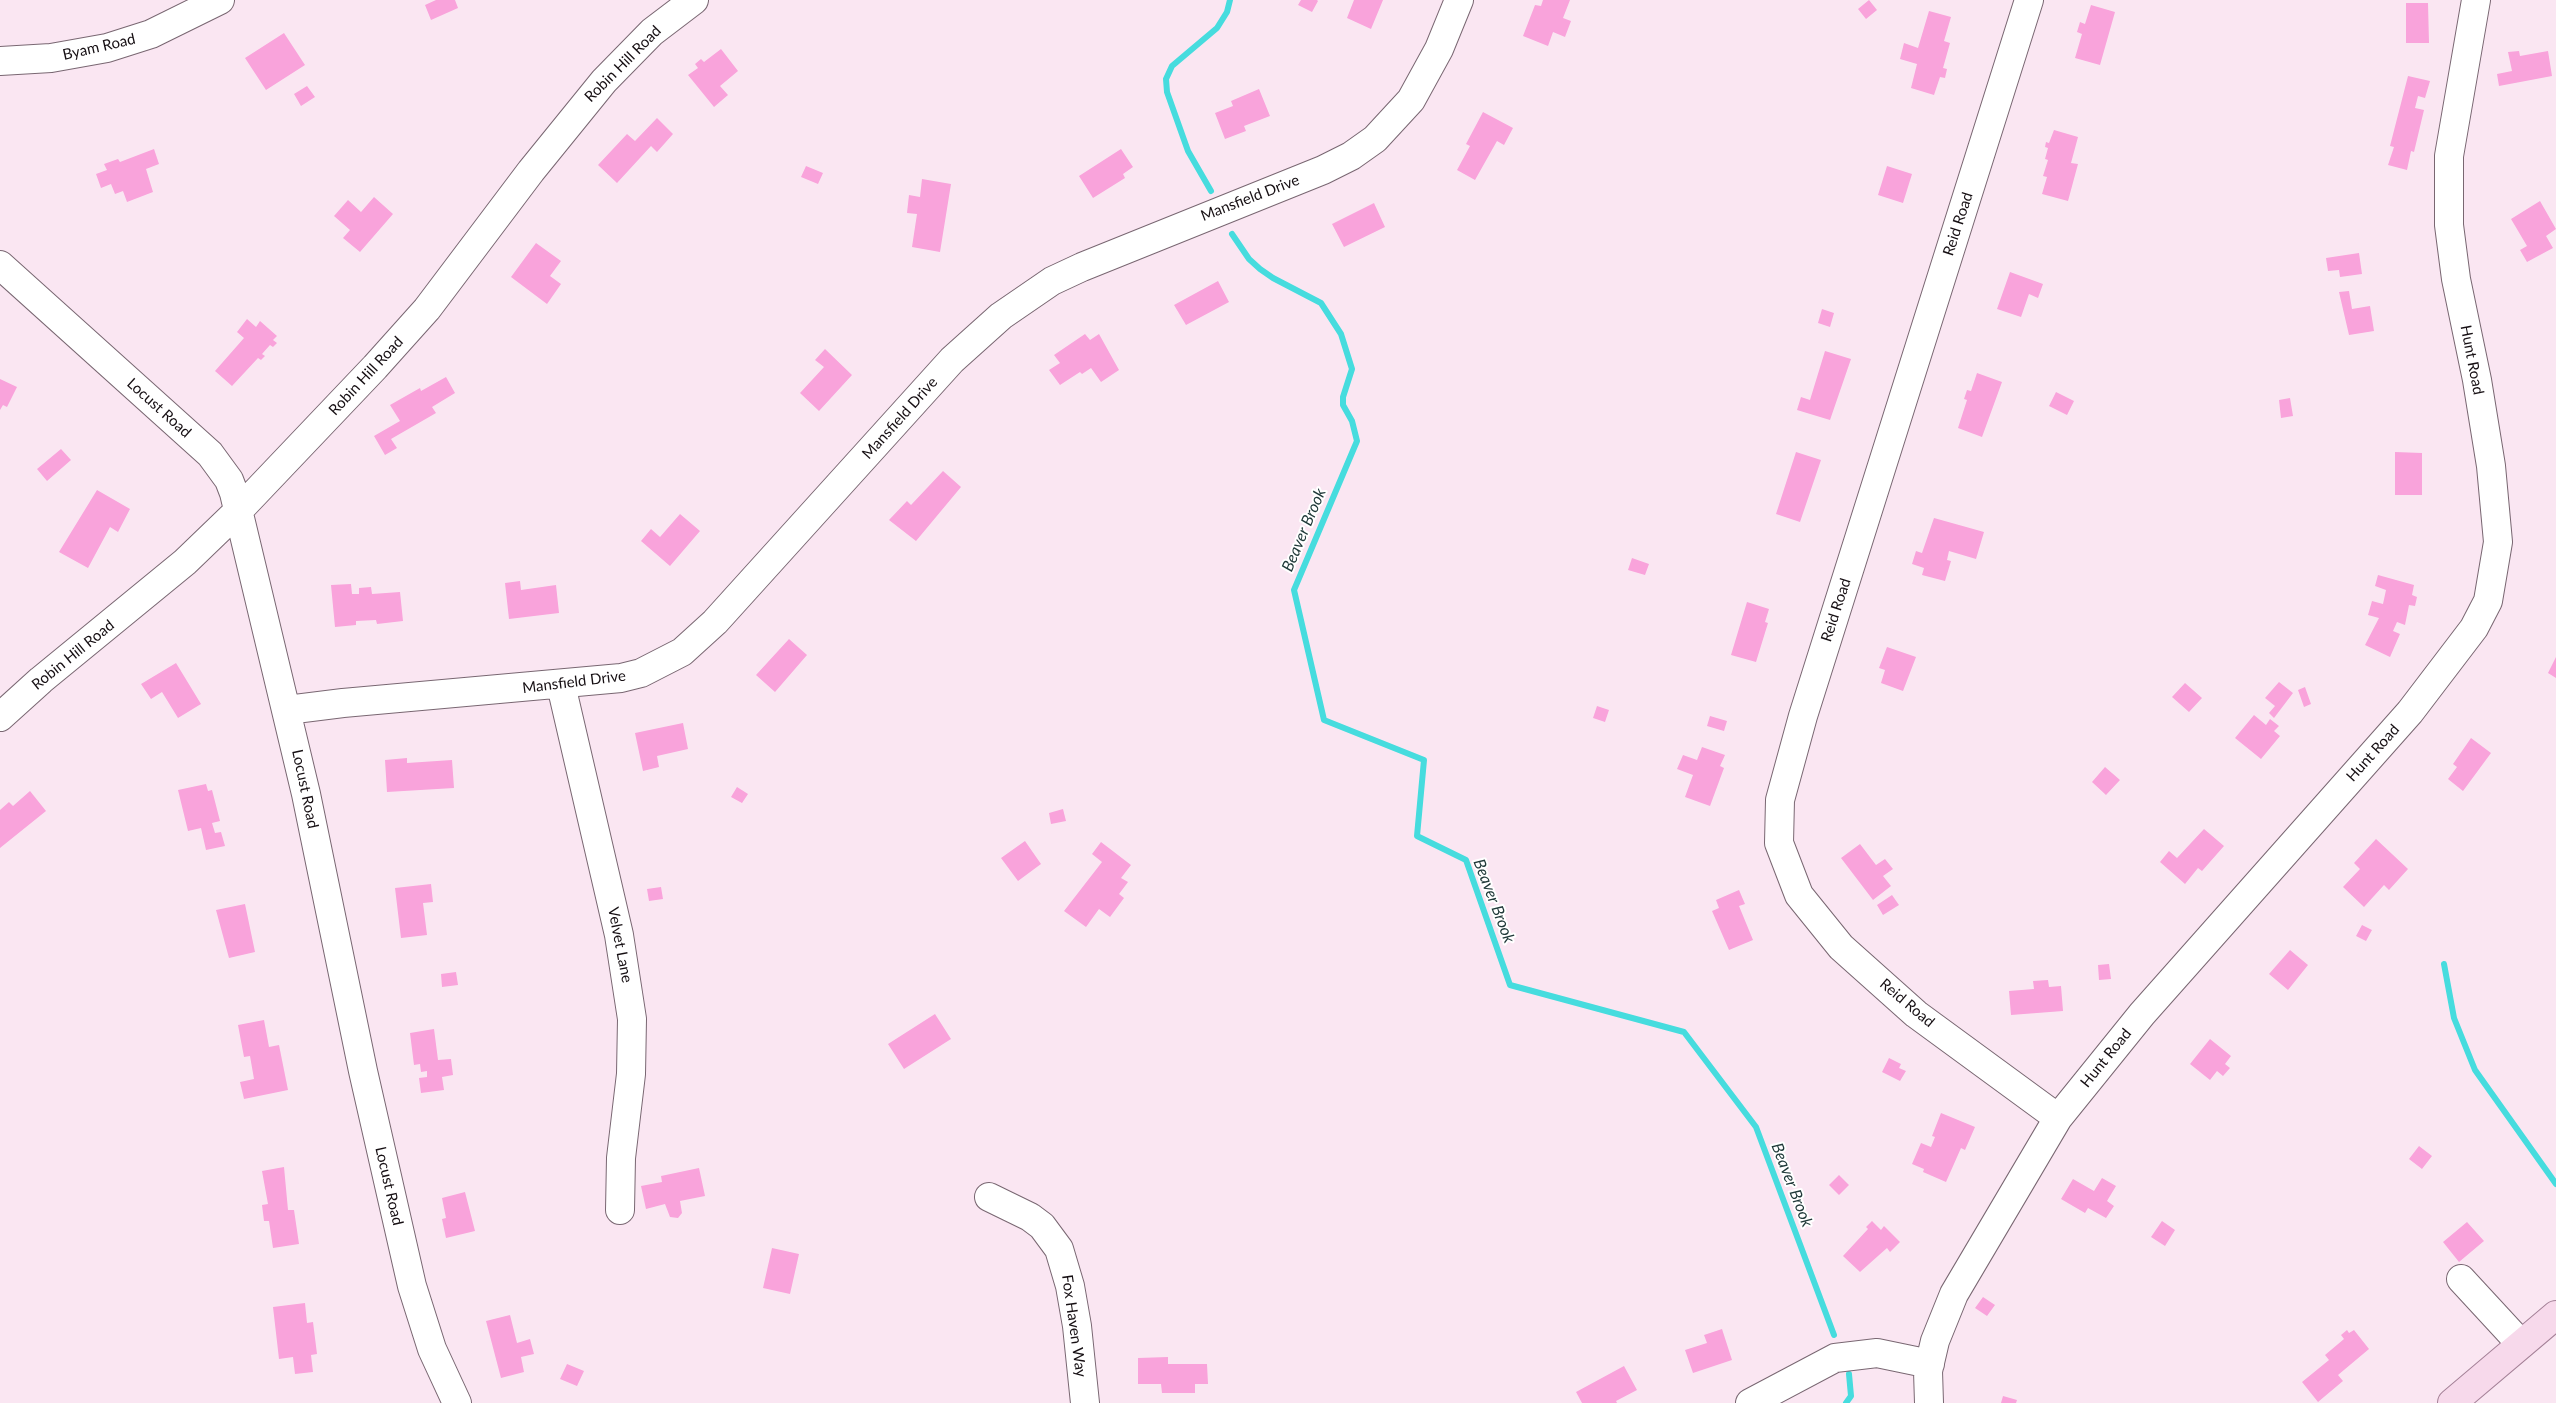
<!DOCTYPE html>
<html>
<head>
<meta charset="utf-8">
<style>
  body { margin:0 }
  canvas { display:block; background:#fae6f2 }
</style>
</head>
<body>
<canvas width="2556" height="1403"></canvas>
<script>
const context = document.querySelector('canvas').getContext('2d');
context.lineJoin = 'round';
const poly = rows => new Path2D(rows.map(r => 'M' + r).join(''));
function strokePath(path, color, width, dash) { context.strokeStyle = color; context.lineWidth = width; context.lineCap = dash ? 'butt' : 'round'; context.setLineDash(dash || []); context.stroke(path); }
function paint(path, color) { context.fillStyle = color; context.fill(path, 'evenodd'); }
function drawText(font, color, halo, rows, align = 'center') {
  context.font = font + ' Lato,sans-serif'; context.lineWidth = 4; context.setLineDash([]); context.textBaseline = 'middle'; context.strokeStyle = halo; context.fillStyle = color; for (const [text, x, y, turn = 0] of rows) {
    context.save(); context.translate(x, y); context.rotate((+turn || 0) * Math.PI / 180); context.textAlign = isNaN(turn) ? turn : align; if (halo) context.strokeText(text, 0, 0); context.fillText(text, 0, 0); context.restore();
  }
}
const stream = poly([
  [1211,191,1188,151,1167,92,1166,79,1172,66,1217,28,1227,12,1230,0],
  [1232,234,1249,259,1260,269,1273,278,1321,303,1341,334,1352,369,1343,397,1343,405,1352,421,1357,441,1294,590,1324,720,1424,760,1417,836,1466,860,1510,985,1684,1032,1756,1127,1834,1335],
  [2444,964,2454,1018,2475,1070,2556,1184],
  [1846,1403,1851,1396,1849,1374]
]);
const building = poly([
  [436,0,455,0,458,8,431,20,425,5],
  [1301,0,1317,0,1318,1,1312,12,1298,5],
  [1354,0,1383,0,1371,29,1347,18],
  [1543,0,1570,0,1563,18,1571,21,1565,37,1553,32,1548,46,1523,36,1535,5,1541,6],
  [1869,0,1877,10,1866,19,1858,9],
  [2406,3,2428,3,2429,43,2406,43],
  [2091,5,2115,12,2100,65,2075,58,2082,34,2077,32,2080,22,2085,24],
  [1929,11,1951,17,1944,41,1950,43,1943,68,1947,69,1945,78,1940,77,1934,95,1911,88,1917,64,1900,59,1904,43,1918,48],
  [284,33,305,65,266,90,245,58],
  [721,49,738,71,720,86,728,95,714,107,688,75,698,68,695,64,701,59,704,62],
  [2519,51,2520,56,2548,51,2552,76,2499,86,2497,74,2512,71,2508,52],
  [2408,76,2430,81,2425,98,2418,96,2415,108,2424,110,2414,152,2411,151,2407,170,2388,165,2394,147,2390,146],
  [307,86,315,97,301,106,294,94],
  [1259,89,1270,116,1244,126,1246,131,1225,139,1215,113,1233,106,1231,101],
  [1483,112,1513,128,1504,145,1497,141,1475,180,1457,170,1470,146,1466,144],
  [657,118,673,134,657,152,651,146,617,183,598,165,627,134,635,141],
  [2054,130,2078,137,2071,163,2078,164,2068,201,2042,194,2047,177,2043,176,2048,160,2045,159,2048,148,2045,147,2046,142,2049,143],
  [154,149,159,164,146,169,153,192,127,202,123,191,115,194,111,184,101,188,96,174,107,170,104,164,118,159,120,162],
  [1121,149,1133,167,1123,174,1125,178,1093,198,1079,176],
  [806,166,823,173,818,184,801,177],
  [1887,166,1912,174,1903,203,1878,195],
  [922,179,951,184,940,252,912,247,917,214,907,213,909,195,920,197],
  [374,197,393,214,360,252,343,238,350,230,334,216,348,200,361,212],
  [2540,201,2556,229,2546,236,2553,248,2527,262,2520,250,2527,246,2511,219],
  [1374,203,1385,227,1344,247,1332,224],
  [536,243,561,261,550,276,561,284,547,304,511,277],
  [2359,253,2362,274,2340,277,2339,270,2328,271,2326,258],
  [2010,272,2043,284,2038,298,2029,294,2021,317,1997,309],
  [1218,281,1229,302,1186,325,1174,305],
  [2349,291,2352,309,2370,306,2374,331,2349,335,2339,292],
  [1822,309,1834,313,1830,327,1818,323],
  [247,319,256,327,260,321,277,336,273,340,277,343,273,347,270,345,262,354,265,356,261,360,258,358,232,386,215,371,244,338,237,332],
  [1085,334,1090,340,1099,334,1119,370,1101,382,1091,368,1082,374,1080,372,1060,385,1049,370,1060,363,1054,355],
  [825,349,852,375,819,411,800,393,824,367,815,360],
  [1825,351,1851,359,1830,420,1797,410,1801,397,1810,400],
  [1977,373,2002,382,1982,437,1958,428,1967,400,1964,399,1967,390,1971,391],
  [446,377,455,393,432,407,436,413,391,439,397,448,385,455,374,436,400,421,390,405,420,388,421,391],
  [0,379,17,387,7,407,3,405,0,410],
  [2056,392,2074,401,2067,415,2049,406],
  [2290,398,2293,416,2281,418,2279,400],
  [61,449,71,460,47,481,37,469],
  [1796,452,1821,460,1800,522,1776,514],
  [2395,452,2422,453,2422,495,2395,495],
  [943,471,961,487,916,541,889,520,907,501,911,505],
  [97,490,130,509,118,532,110,527,88,568,59,552],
  [680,514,700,531,670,566,641,541,651,529,660,537],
  [1934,518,1984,532,1976,559,1949,551,1947,560,1951,561,1945,581,1922,575,1924,568,1912,564,1916,551,1922,553],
  [1632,558,1649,564,1645,575,1628,570],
  [2378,575,2414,585,2412,595,2417,597,2415,606,2409,605,2405,625,2397,622,2393,631,2400,634,2390,657,2365,645,2379,618,2368,615,2372,601,2383,604,2386,590,2375,586],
  [520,581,521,590,556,585,559,613,509,619,505,583],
  [351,584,352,594,359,594,359,588,371,587,372,594,400,592,403,621,377,624,376,620,356,621,356,625,335,627,331,585],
  [1747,602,1769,609,1765,622,1768,623,1756,662,1731,655],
  [789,639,807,655,775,692,756,675],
  [1887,647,1916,657,1903,691,1881,683,1885,670,1879,668],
  [2556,657,2556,678,2548,673],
  [176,663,201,704,178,718,162,692,151,699,141,684],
  [2279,682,2293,693,2274,718,2269,713,2275,706,2265,698],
  [2185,683,2202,698,2189,712,2172,697],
  [2305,687,2311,704,2304,707,2298,690],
  [1597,706,1609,710,1605,722,1593,718],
  [2254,715,2266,725,2270,719,2279,726,2274,731,2280,736,2261,759,2235,738],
  [1710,716,1727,721,1724,731,1707,726],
  [683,723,688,749,657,756,659,767,643,771,635,733],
  [2471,738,2491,753,2463,791,2448,779,2457,767,2453,764],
  [1702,747,1725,755,1720,766,1724,768,1710,806,1685,797,1693,775,1677,769,1683,755,1697,760],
  [407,758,407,763,452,760,454,788,387,792,385,760],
  [2105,767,2120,780,2106,795,2092,782],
  [206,784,208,791,212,790,220,821,212,823,215,833,221,832,225,846,206,850,201,828,188,831,178,790],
  [737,787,748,794,742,803,731,797],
  [30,791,46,811,0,848,0,810,9,802,13,806],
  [1063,809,1066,821,1051,824,1049,813],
  [2204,829,2224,846,2202,871,2198,868,2185,884,2160,862,2169,851,2177,858],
  [2376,839,2408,869,2389,890,2384,885,2364,907,2343,887,2360,869,2354,863],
  [1025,841,1041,864,1018,881,1001,858],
  [1101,842,1131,865,1121,878,1128,882,1119,894,1124,898,1110,917,1099,909,1086,927,1064,911,1102,862,1092,854],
  [1860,844,1876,865,1885,859,1893,869,1883,876,1891,886,1873,900,1841,858],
  [431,884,433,902,423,903,427,935,401,938,395,888],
  [661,887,663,899,649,901,647,889],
  [1739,890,1745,904,1739,906,1753,940,1729,950,1712,911,1719,908,1716,900],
  [1892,895,1899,905,1883,915,1877,905],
  [245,904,255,952,229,958,216,910],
  [2362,925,2372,930,2366,941,2356,936],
  [2290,950,2308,965,2288,990,2269,974],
  [2109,964,2111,979,2099,980,2098,965],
  [456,972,458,985,442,987,441,974],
  [2048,980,2049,987,2061,986,2063,1011,2011,1015,2009,991,2034,989,2033,981],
  [935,1014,951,1039,904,1069,888,1044],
  [264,1020,269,1047,279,1045,288,1090,244,1099,240,1082,254,1079,250,1056,244,1057,238,1025],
  [434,1029,438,1060,451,1059,453,1075,442,1077,444,1090,421,1093,419,1078,427,1077,427,1071,421,1072,420,1064,414,1065,410,1033],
  [2210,1039,2231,1056,2225,1064,2230,1068,2223,1076,2217,1071,2210,1080,2190,1064],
  [1889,1058,1901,1064,1899,1068,1906,1071,1900,1081,1882,1072],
  [1941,1113,1975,1127,1965,1150,1961,1148,1946,1182,1923,1172,1924,1169,1912,1164,1921,1143,1931,1147,1935,1137,1932,1136],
  [2419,1146,2432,1156,2422,1169,2409,1159],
  [284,1167,288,1210,294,1210,299,1244,273,1248,269,1221,264,1221,262,1205,268,1204,262,1171],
  [699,1168,705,1196,680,1201,682,1213,678,1218,670,1217,665,1204,646,1209,641,1186,662,1182,661,1176],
  [1839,1175,1849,1185,1839,1195,1829,1185],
  [2102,1178,2116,1186,2107,1201,2114,1206,2106,1218,2088,1208,2085,1213,2061,1199,2073,1179,2094,1191],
  [465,1192,475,1231,446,1238,442,1219,446,1218,442,1198],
  [1872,1221,1881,1230,1884,1226,1900,1242,1890,1252,1887,1248,1860,1272,1843,1256,1868,1229,1866,1227],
  [2162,1221,2175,1230,2165,1246,2151,1237],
  [2467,1222,2484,1241,2459,1262,2443,1242],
  [772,1248,799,1254,790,1294,763,1288],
  [1983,1297,1995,1305,1987,1316,1975,1308],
  [305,1303,307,1323,313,1322,317,1354,311,1355,313,1372,295,1374,293,1357,279,1359,273,1307],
  [510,1315,517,1343,530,1339,534,1354,521,1357,524,1372,501,1378,486,1321],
  [1722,1329,1732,1360,1693,1373,1685,1350,1707,1343,1704,1335],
  [2347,1330,2349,1333,2354,1330,2369,1349,2338,1375,2343,1381,2318,1402,2302,1382,2329,1360,2325,1355,2344,1339,2341,1335],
  [1168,1357,1168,1364,1207,1364,1208,1384,1195,1384,1195,1393,1162,1393,1161,1384,1138,1384,1138,1358],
  [567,1364,584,1371,577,1386,560,1379],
  [1624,1366,1637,1390,1616,1401,1617,1403,1582,1403,1576,1392],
  [2003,1396,2017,1400,2016,1403,2001,1403]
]);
const minor = poly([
  [2029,0,1803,716,1780,800,1779,843,1799,895,1841,947,1916,1014,2058,1118],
  [0,61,51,58,107,48,151,34,220,0],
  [0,265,210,454,229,480,234,493,306,794,363,1071,412,1286,432,1349,457,1403],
  [561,685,619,935,632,1019,631,1074,621,1158,620,1210],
  [287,710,343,703,621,678,641,673,682,652,715,622,952,360,1001,316,1052,281,1082,267,1323,170,1351,156,1375,139,1411,100,1439,49,1459,0],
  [0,717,41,680,185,562,239,510,375,367,427,309,531,171,604,81,652,32,694,0],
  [989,1197,1030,1217,1042,1226,1059,1249,1070,1286,1077,1326,1085,1403],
  [2461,1279,2521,1344],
  [1750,1403,1835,1358,1877,1353,1930,1364],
  [1929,1403,1928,1371,1935,1341,1954,1294,2058,1118,2142,1014,2410,712,2474,628,2488,601,2498,542,2491,466,2477,380,2456,279,2449,225,2449,156,2476,0]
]);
const major = poly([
  [2452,1403,2556,1315]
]);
const streetNames = [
  ["Byam Road",99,47,-13],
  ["Robin Hill Road",623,64,-45],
  ["Mansfield Drive",1250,198,-21],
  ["Reid Road",1958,224,-72],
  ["Hunt Road",2472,360,79],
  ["Robin Hill Road",366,376,-47],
  ["Locust Road",159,408,42],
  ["Mansfield Drive",900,418,-48],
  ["Reid Road",1836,610,-72],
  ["Robin Hill Road",73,655,-39],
  ["Mansfield Drive",574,682,-7],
  ["Hunt Road",2373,753,-48],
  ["Locust Road",305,789,78],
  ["Velvet Lane",620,945,79],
  ["Reid Road",1907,1003,40],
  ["Hunt Road",2106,1058,-51],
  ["Locust Road",389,1186,77],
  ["Fox Haven Way",1074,1326,82]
];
const waterNames = [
  ["Beaver Brook",1304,530,-67],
  ["Beaver Brook",1494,901,69],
  ["Beaver Brook",1792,1185,69]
];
strokePath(stream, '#46dcde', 6);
paint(building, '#f9a3db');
strokePath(minor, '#796772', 30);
strokePath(major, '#a48197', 30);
strokePath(minor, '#fff', 28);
strokePath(major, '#f7d9eb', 28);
drawText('15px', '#160f13', '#fff', streetNames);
drawText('italic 16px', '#203939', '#fff', waterNames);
</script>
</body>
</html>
